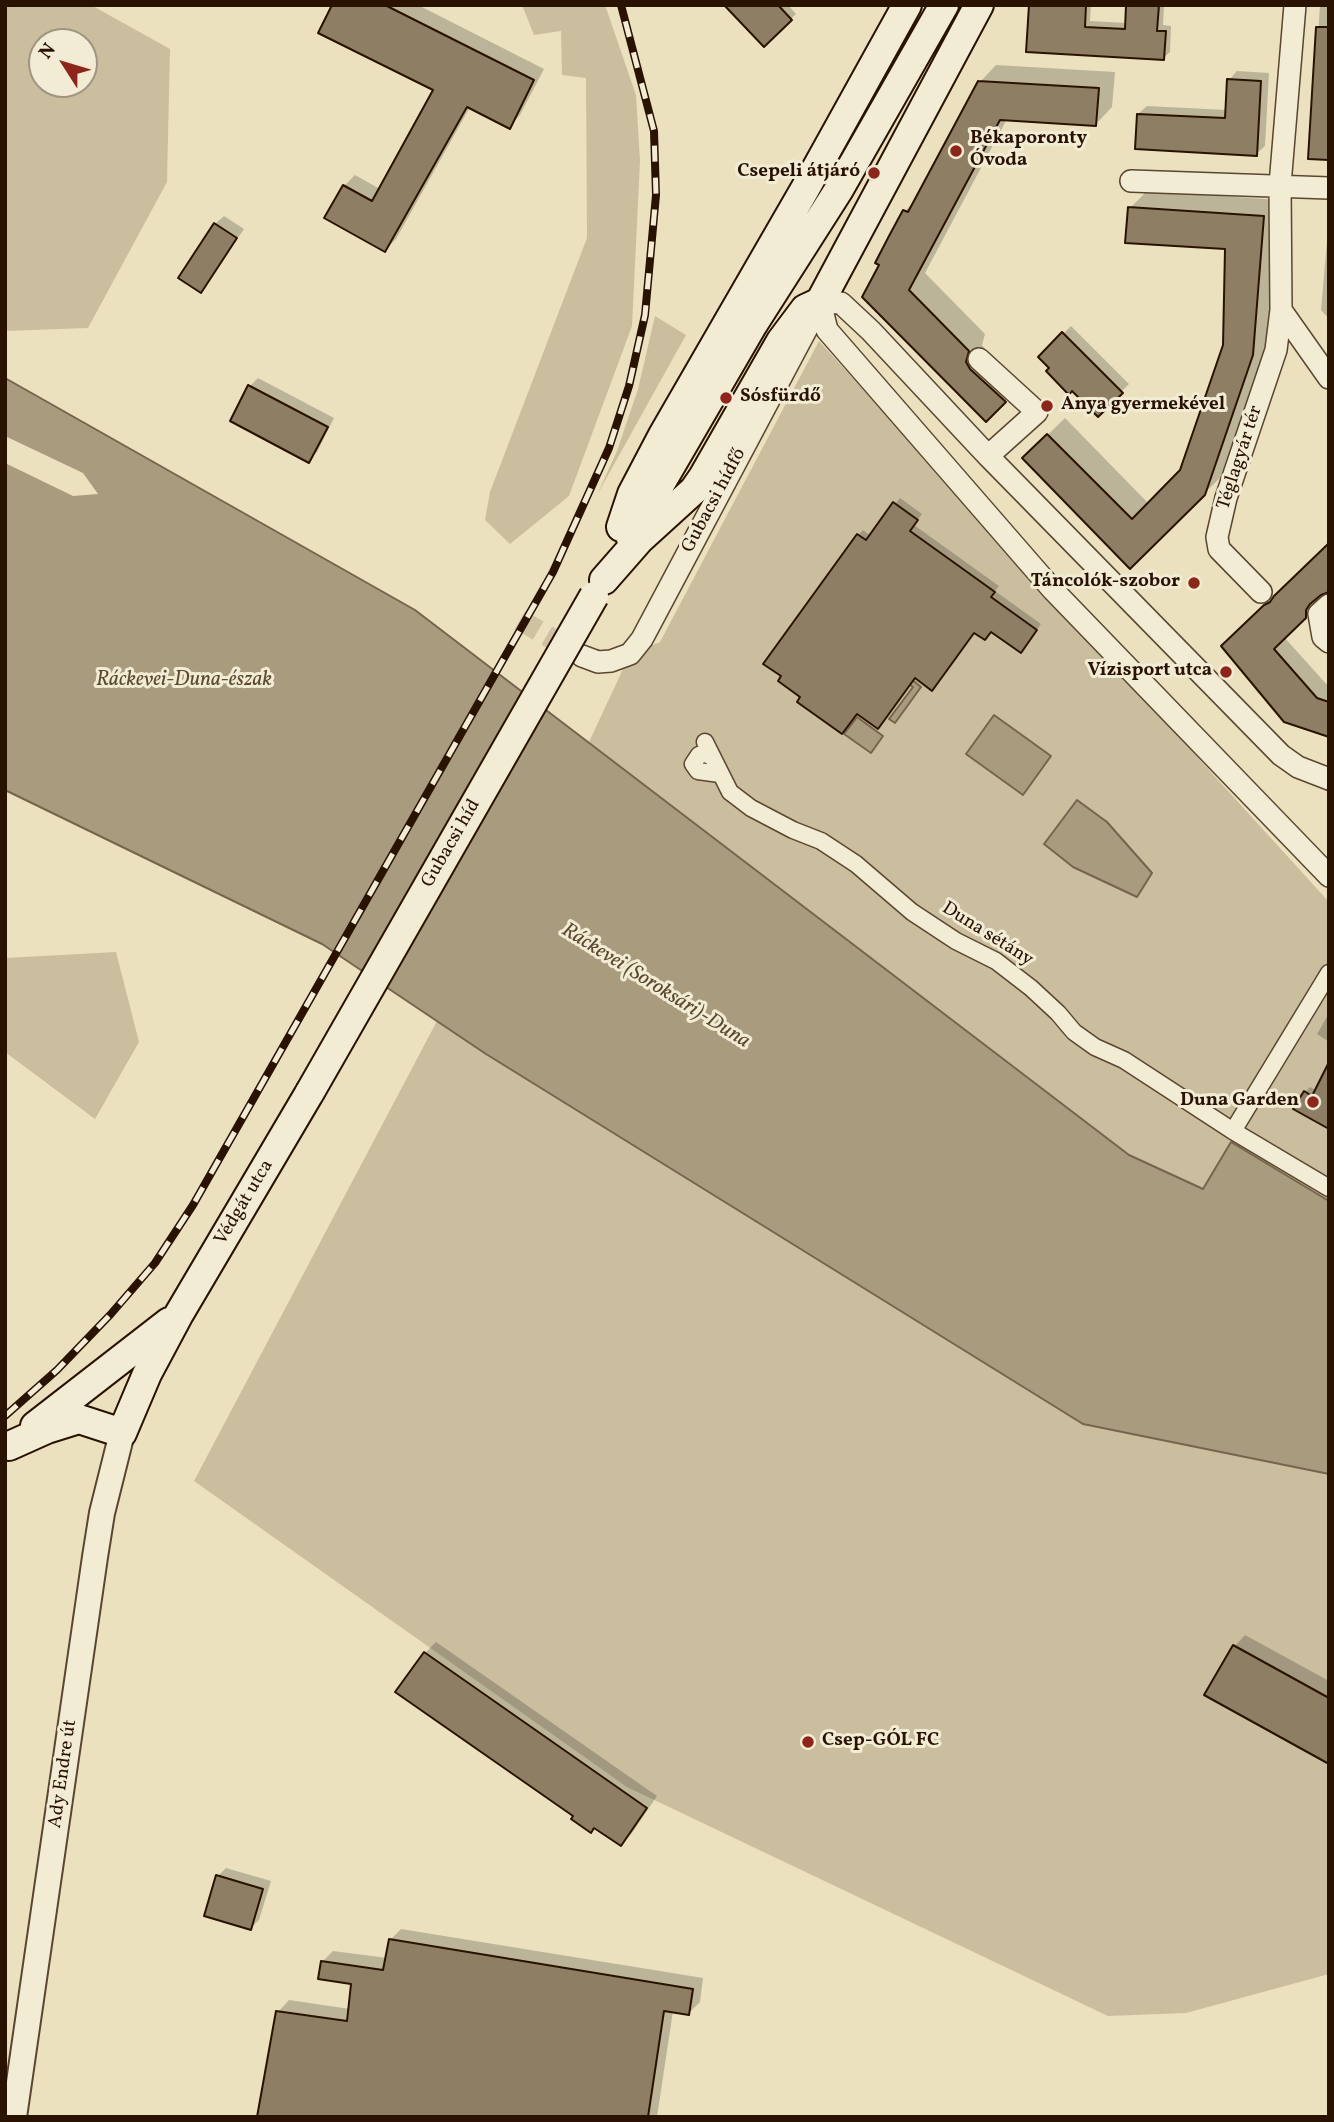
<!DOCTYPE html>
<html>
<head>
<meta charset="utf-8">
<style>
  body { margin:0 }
  #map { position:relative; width:1334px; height:2122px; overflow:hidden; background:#ebe1bf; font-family:Vollkorn,serif }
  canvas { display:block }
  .frame { position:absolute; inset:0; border:7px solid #291300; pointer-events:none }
  .north { position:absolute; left:28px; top:28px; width:70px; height:70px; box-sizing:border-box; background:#f2ecd5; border:2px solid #a29580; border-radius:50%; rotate:307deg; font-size:19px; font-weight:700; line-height:28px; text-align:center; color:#291300 }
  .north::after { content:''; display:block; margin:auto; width:24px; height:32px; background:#8f2418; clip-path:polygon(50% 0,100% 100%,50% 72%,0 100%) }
</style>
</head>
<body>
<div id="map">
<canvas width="1334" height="2122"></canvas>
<div class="frame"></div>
<div class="north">N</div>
</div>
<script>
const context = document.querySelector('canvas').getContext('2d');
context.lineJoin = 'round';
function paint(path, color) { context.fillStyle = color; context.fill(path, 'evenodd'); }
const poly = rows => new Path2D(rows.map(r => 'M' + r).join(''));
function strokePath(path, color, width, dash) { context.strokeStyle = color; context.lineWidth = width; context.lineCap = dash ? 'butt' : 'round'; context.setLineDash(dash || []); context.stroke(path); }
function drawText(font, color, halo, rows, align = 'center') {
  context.font = font + ' Vollkorn,serif'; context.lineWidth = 6; context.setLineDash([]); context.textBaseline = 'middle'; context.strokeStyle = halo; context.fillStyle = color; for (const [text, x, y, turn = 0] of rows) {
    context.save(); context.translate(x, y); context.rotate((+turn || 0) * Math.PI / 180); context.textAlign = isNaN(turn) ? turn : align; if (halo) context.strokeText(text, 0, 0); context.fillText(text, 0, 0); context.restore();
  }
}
const green = poly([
  [5,5,91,5,170,49,167,182,88,328,5,331],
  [84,42,84,84,42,84,42,42],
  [522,5,605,5,636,95,640,161,632,326,569,496,510,544,485,520,490,492,587,238,586,78,562,75,561,31,534,35],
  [655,316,686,335,597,495,617,451,638,389],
  [819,341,1329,902,1329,1201,1231,1143,1204,1189,1129,1155,589,742,630,654,660,642],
  [116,952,139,1042,95,1119,5,1052,5,958],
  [437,1021,486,1054,1083,1424,1329,1474,1329,1974,1186,2013,1108,2016,627,1787,194,1481]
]);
const water = poly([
  [5,378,415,610,1129,1155,1203,1189,1231,1142,1329,1201,1329,1474,1083,1424,486,1054,322,944,5,790,5,378],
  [909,677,921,687,895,723,889,719,913,687,906,682,909,677],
  [994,715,1051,756,1023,795,966,754,994,715],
  [857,717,883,736,871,753,844,734,857,717],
  [1077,800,1107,822,1152,873,1137,897,1073,867,1044,844,1077,800]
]);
const pier = poly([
  [5,436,83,473,98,494,73,496,5,463]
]);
const shadow = poly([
  [334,5,418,5,544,69,520,115,509,126,470,107,396,239,385,250,344,186,355,175,380,189,436,90],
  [725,5,788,5,796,14,764,44],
  [1022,5,1091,5,1090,21,1127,23,1128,5,1164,5,1163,25,1171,26,1170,52,1163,58],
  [1320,5,1329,5,1329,158,1310,157],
  [996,65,1115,72,1112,107,1096,124,1007,119,925,273,985,334,982,345,987,352,1022,384,986,419,865,297,905,211,918,198,979,83],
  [1237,71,1269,73,1265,146,1256,154,1138,114,1147,106,1227,110,1229,80],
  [1147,191,1280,200,1269,337,1221,477,1130,566,1024,458,1065,418,1149,504,1181,471,1224,345,1227,247,1130,208],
  [224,216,244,229,208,282,200,290,215,224],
  [1329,218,1329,319,1321,310],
  [1071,326,1129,384,1098,415,1040,357],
  [258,378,334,418,317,452,308,460,250,386],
  [900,498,922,514,914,525,999,586,995,591,1041,624,1026,645,992,630,975,631,915,676,858,535,863,530,871,536],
  [1329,545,1317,605,1284,637,1329,687,1329,736,1234,635],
  [1328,1015,1329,1015,1329,1042,1317,1034],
  [1310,1087,1316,1090,1329,1127,1305,1092],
  [1245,1635,1329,1681,1329,1762,1234,1647],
  [436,1642,657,1796,632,1833,621,1844,575,1816,425,1653],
  [226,1868,271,1881,259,1920,251,1928,218,1876],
  [401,1929,703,1978,700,2002,689,2013,673,2011,657,2117,258,2117,278,2012,289,2000,350,2009,353,1982,322,1962,333,1951,387,1958,390,1940]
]);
const building = poly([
  [332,5,385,5,534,80,510,129,467,107,385,252,324,218,343,185,372,201,433,90,318,33,332,5],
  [724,5,778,5,792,20,764,47,724,5],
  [1029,5,1086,5,1085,27,1125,29,1126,5,1159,5,1157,31,1166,31,1164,60,1026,52,1029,5],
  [1316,27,1329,27,1329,160,1308,159,1316,27],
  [1227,79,1261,81,1257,156,1135,149,1137,114,1225,118,1227,79],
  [978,81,1099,88,1096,126,1000,120,909,290,969,351,966,362,970,369,1006,402,986,422,862,297,879,265,875,263,889,236,903,210,908,212,978,81],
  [1128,207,1264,216,1253,355,1205,495,1130,569,1022,458,1047,434,1132,519,1180,470,1223,345,1225,249,1125,243,1128,207],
  [214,223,237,238,201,293,178,278,214,223],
  [1062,332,1123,393,1098,417,1072,391,1069,395,1046,371,1049,368,1038,357,1062,332],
  [248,385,328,427,309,463,230,421,248,385],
  [893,502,918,520,910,531,995,592,991,597,1037,630,1021,653,991,632,985,640,974,633,932,691,915,678,878,729,857,714,842,734,797,702,800,697,778,681,781,676,763,664,857,534,866,540,893,502],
  [1329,543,1329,592,1321,595,1310,604,1306,610,1306,618,1274,649,1317,698,1329,702,1329,737,1284,722,1221,646,1264,605,1270,602,1274,596,1329,543],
  [1329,1062,1329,1129,1293,1109,1304,1091,1312,1096,1329,1062],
  [1233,1645,1329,1698,1329,1764,1204,1695,1233,1645],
  [424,1652,647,1808,621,1846,594,1828,591,1833,571,1819,573,1816,395,1692,424,1652],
  [216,1875,263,1889,251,1930,204,1916,216,1875],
  [389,1939,693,1989,689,2015,664,2011,648,2117,257,2117,276,2011,347,2021,351,1984,318,1979,321,1961,383,1970,389,1939]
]);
const minorTunnel = poly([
  [520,620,578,654]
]);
const pedestrian = poly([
  [705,742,730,792,751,808,793,830,821,841,856,864,912,912,956,941,996,961,1031,988,1058,1013,1074,1032,1095,1047,1124,1060,1233,1131,1329,1188],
  [712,757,704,753,699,755,693,764,698,771,720,774],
  [1233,1131,1329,973]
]);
const minor = poly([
  [1131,181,1329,188],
  [820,302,827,330,1053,590,1329,876],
  [820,302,841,303,871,331,988,456,1281,755,1298,767,1329,779],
  [1281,310,1329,378],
  [979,359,1037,412,988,456],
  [1261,592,1219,549,1217,537,1226,498,1276,350,1281,310,1280,185,1295,5],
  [1329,605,1319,614,1323,637,1329,642],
  [582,656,598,662,611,661,630,654,642,639,815,313]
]);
const tertiary = poly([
  [14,2117,95,1557,102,1513,122,1433]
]);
const secondary = poly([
  [663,435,805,189,907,5],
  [621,527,632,494,663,435,675,421],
  [630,536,752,326,838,191,944,5],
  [604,580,639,540,694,490,703,477,781,341,805,309,820,302,979,5],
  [35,1426,169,1322],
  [9,1446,47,1429,79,1419,122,1433,147,1374,179,1314,310,1092]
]);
const rail = poly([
  [5,1416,57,1370,110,1315,155,1263,193,1205,553,572,609,448,629,386,645,315,656,195,654,131,621,5]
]);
const secondaryBridge = poly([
  [310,1092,594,596]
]);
const markers = [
  [956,151,7,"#8f2418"],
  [874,173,7,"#8f2418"],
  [726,398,7,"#8f2418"],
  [1047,406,7,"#8f2418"],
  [1194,583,7,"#8f2418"],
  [1226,672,7,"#8f2418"],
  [1313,1102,7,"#8f2418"],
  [808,1742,7,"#8f2418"]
];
const poiNames = [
  ["Békaporonty",970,140],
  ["Óvoda",970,162],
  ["Csepeli átjáró",860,173,"right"],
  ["Sósfürdő",740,398],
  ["Anya gyermekével",1061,406],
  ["Táncolók-szobor",1180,583,"right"],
  ["Vízisport utca",1212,672,"right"],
  ["Duna Garden",1299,1102,"right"],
  ["Csep-GÓL FC",822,1742]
];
const streetNames = [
  ["Téglagyár tér",1241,458,-72],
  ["Gubacsi hídfő",715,501,-62],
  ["Gubacsi híd",452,844,-60],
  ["Duna sétány",987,935,32],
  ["Védgát utca",245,1203,-59],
  ["Ady Endre út",64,1774,-82]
];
const waterNames = [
  ["Ráckevei-Duna-észak",184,681],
  ["Ráckevei (Soroksári)-Duna",655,987,32]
];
paint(green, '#cabe9f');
paint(water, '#a99b7e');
strokePath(water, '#76654c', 2);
paint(pier, '#ebe1bf');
paint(shadow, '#0003');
paint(building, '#8e7e63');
strokePath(building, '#291300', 2);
strokePath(minorTunnel, '#cec2a2', 21, [21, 10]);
strokePath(pedestrian, '#5a4630', 19);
strokePath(minor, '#5a4630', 24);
strokePath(tertiary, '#5a4630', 28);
strokePath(secondary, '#291300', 32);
strokePath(pedestrian, '#f2ecd5', 16);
strokePath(minor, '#f2ecd5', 21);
strokePath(tertiary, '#f2ecd5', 24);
strokePath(secondary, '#f2ecd5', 28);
strokePath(rail, '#291300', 8);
strokePath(rail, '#f2ecd5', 5, [16]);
strokePath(secondaryBridge, '#291300', 32, []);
strokePath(secondaryBridge, '#f2ecd5', 28);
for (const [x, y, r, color] of markers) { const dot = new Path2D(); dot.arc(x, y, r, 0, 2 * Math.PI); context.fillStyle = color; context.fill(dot); strokePath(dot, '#f2ecd5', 2.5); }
drawText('bold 19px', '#291300', '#f2ecd5', poiNames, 'left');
drawText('19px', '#291300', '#f2ecd5', streetNames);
drawText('italic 21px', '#5c4932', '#f2ecd5', waterNames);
</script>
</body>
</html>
